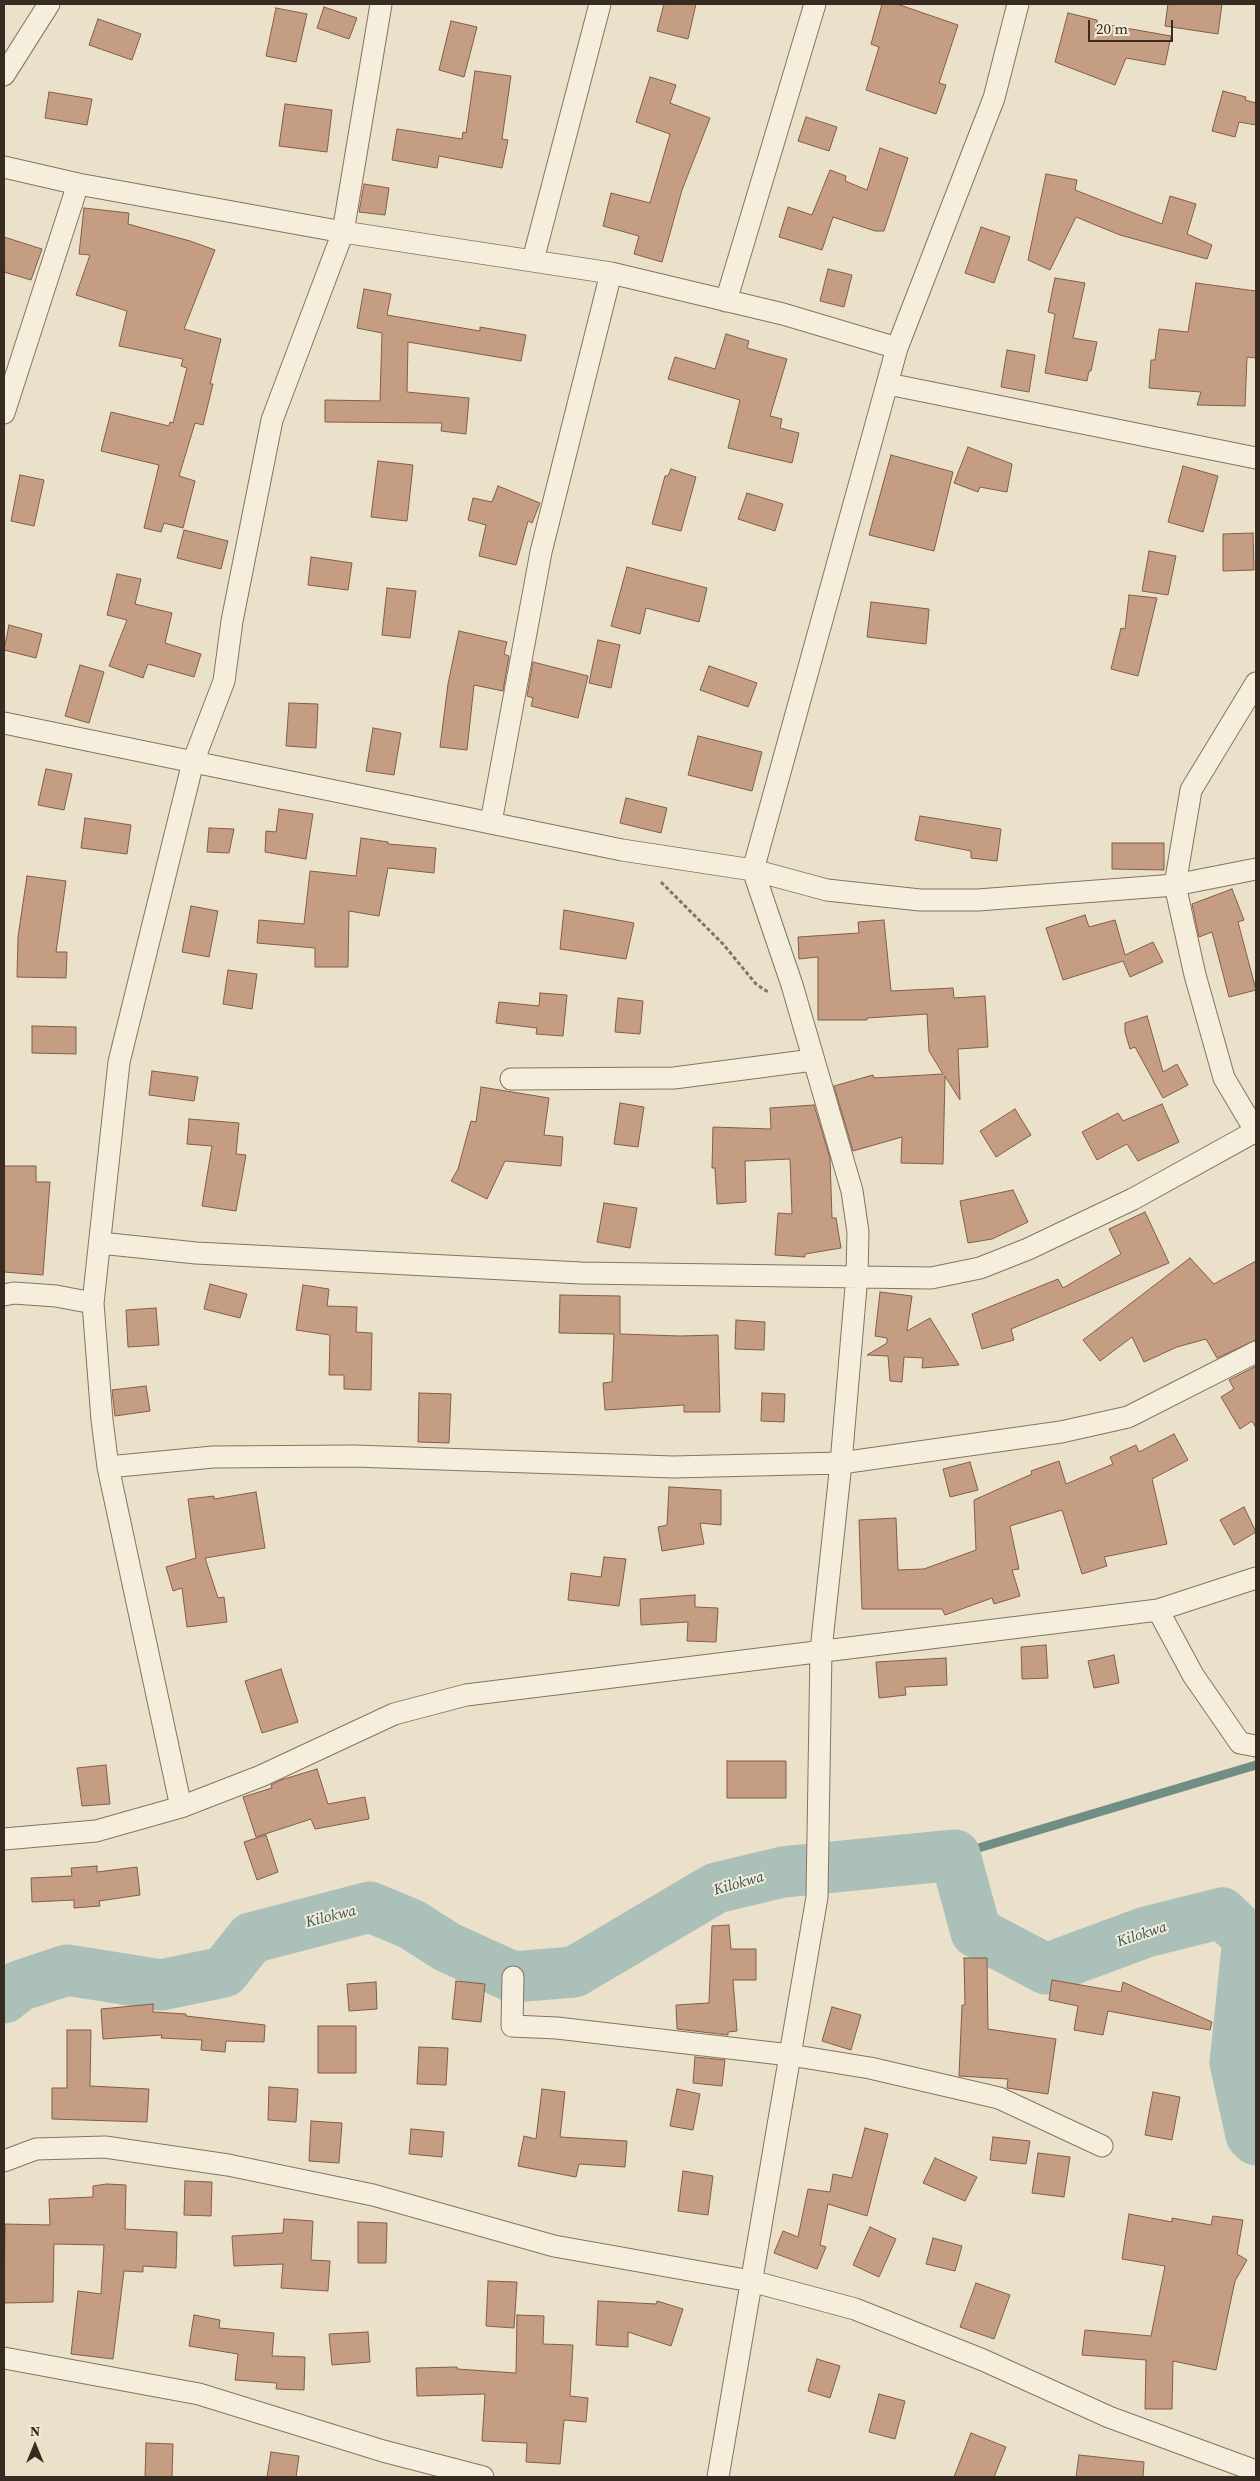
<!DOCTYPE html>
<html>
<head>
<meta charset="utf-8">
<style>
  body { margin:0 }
  #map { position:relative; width:1260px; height:2481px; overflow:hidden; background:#ebe0ca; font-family:"Source Serif 4",serif }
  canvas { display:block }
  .frame { position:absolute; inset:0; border:5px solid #382c22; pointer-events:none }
  .north { position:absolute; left:10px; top:2421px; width:50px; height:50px; -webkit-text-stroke:4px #f3ebd9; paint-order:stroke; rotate:0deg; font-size:14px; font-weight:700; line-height:20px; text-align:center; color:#382c22 }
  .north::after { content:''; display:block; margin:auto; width:18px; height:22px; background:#382c22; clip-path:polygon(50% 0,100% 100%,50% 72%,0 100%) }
  .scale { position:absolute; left:1088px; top:20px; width:85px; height:22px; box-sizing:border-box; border:2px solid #382c22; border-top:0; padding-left:6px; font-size:15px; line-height:18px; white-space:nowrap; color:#382c22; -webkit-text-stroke:4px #f3ebd9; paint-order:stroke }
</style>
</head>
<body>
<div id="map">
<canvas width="1260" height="2481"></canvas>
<div class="frame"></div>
<div class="north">N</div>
<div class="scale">20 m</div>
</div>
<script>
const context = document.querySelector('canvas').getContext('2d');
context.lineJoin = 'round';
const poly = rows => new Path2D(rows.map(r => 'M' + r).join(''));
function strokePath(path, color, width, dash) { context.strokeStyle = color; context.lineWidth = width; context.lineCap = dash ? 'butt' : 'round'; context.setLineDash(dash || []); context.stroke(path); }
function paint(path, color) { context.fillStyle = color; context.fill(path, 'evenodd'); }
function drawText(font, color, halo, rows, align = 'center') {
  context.font = font + ' "Source Serif 4",serif'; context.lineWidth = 4; context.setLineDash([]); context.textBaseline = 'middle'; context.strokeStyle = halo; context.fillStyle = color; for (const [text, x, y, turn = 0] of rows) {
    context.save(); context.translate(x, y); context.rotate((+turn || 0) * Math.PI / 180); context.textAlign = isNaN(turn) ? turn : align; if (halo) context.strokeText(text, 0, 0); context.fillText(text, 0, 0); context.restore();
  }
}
const stream = poly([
  [955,1855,1256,1765]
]);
const river = poly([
  [4,1998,19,1986,67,1970,161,1985,224,1972,251,1938,370,1907,411,1924,447,1947,513,1977,574,1972,716,1888,783,1872,955,1855,976,1932,1046,1969,1146,1932,1222,1913,1248,1938,1235,2063,1251,2135,1256,2140]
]);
const building = poly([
  [664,4,696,4,688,39,657,31,664,4],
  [882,4,897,4,958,25,939,83,946,85,936,114,866,90,879,47,871,44,882,4],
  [1168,4,1222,4,1218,34,1165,26,1168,4],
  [324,7,357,18,349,39,317,28,324,7],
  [276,8,307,14,296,62,266,56,276,8],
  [1068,13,1097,20,1097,23,1171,36,1165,65,1126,58,1115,85,1055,62,1068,13],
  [98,19,141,34,132,60,89,45,98,19],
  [451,21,477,27,464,77,439,70,451,21],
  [475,71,511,76,502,139,508,140,502,168,439,156,437,168,392,160,397,129,462,139,463,132,466,133,475,71],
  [650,77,676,85,670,103,710,118,682,190,662,262,634,254,639,236,603,226,611,193,650,203,670,134,636,122,650,77],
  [1223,91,1246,97,1245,100,1256,103,1256,125,1239,122,1235,137,1212,131,1223,91],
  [49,92,92,99,87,125,45,118,49,92],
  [285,104,332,110,327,152,279,146,285,104],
  [806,117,837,127,829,151,798,141,806,117],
  [880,148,908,158,884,231,875,231,833,217,822,250,779,237,788,207,812,215,830,170,846,176,845,181,867,190,880,148],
  [1046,174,1077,180,1075,190,1162,224,1170,196,1196,204,1187,234,1212,245,1207,259,1120,235,1076,217,1050,270,1028,260,1046,174],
  [364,184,389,188,385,215,359,212,364,184],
  [84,208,129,213,128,224,190,241,215,250,184,329,221,339,210,384,213,384,203,425,195,423,179,476,195,481,183,528,164,523,161,532,144,528,159,465,101,451,111,412,169,426,170,422,173,423,187,368,181,366,183,359,119,346,127,311,76,295,90,255,79,254,84,208],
  [981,227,1010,237,994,283,965,273,981,227],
  [4,237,42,249,31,280,4,272,4,237],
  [828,269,852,275,844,307,820,301,828,269],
  [1055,278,1085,283,1073,338,1097,342,1091,371,1089,371,1087,381,1045,373,1055,314,1048,312,1055,278],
  [1196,283,1256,291,1256,358,1247,357,1245,406,1197,405,1201,392,1149,388,1151,360,1155,360,1159,329,1188,332,1196,283],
  [364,289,391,294,387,315,480,331,480,327,526,335,521,361,408,342,407,392,469,398,466,434,441,431,442,423,325,422,325,400,380,401,382,333,357,328,364,289],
  [726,334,749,341,747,348,787,359,770,416,782,419,780,428,799,433,792,463,728,448,740,400,668,379,675,357,715,369,726,334],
  [1007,350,1035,355,1029,392,1001,387,1007,350],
  [968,447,1012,464,1007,492,980,487,978,492,954,483,968,447],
  [891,455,953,472,934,551,869,535,891,455],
  [378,461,413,465,407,521,371,517,378,461],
  [1183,466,1218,476,1203,532,1168,522,1183,466],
  [671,469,696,477,681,531,652,524,665,476,668,476,671,469],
  [20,475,44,480,34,526,11,521,20,475],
  [498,486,540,503,532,523,528,521,516,565,479,556,486,525,468,520,473,498,492,502,498,486],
  [747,493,783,504,775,531,738,519,747,493],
  [184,530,228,541,221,569,177,558,184,530],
  [1253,533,1254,570,1223,571,1223,534,1253,533],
  [1149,551,1176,556,1168,595,1142,591,1149,551],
  [311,557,352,563,348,590,308,585,311,557],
  [627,567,707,588,699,622,646,608,640,634,611,626,627,567],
  [117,574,141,579,135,604,172,613,165,643,201,654,194,677,148,664,143,678,109,666,127,620,107,615,117,574],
  [387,588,416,591,410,638,382,635,387,588],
  [1129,595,1157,598,1138,676,1111,669,1121,628,1125,629,1129,595],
  [871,602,929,609,926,644,867,637,871,602],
  [9,625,42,634,36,658,4,650,9,625],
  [459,631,507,642,504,654,509,656,503,691,474,685,467,750,440,747,448,684,459,631],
  [598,640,620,645,611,688,589,683,598,640],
  [533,662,588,676,578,718,531,706,533,698,527,696,533,662],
  [80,665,104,672,89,723,65,716,80,665],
  [709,666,757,683,748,707,700,690,709,666],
  [289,703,318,704,316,748,286,746,289,703],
  [373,728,401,733,394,775,366,771,373,728],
  [698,736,762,752,752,791,688,775,698,736],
  [46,769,72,774,64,810,38,805,46,769],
  [626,798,667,808,661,833,620,823,626,798],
  [279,809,313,814,306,859,265,852,266,831,276,832,279,809],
  [920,816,1001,829,997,861,971,858,971,851,915,840,920,816],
  [85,818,131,825,127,854,81,848,85,818],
  [209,828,234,829,229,853,207,852,209,828],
  [361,838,388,842,388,844,436,848,434,873,388,868,379,916,349,911,348,967,315,967,315,948,257,943,259,920,304,924,310,871,356,876,361,838],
  [1112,843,1164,843,1164,870,1112,869,1112,843],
  [27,876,66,881,56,952,67,952,66,978,17,977,18,937,27,876],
  [1232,889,1244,920,1238,922,1256,990,1229,997,1212,932,1199,937,1192,904,1232,889],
  [191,906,218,911,209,957,182,952,191,906],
  [564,910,634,923,626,959,560,949,564,910],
  [1085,915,1089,927,1115,920,1125,955,1153,942,1163,962,1130,977,1123,961,1063,980,1046,928,1085,915],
  [884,920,891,991,953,988,954,998,985,996,988,1047,958,1049,960,1100,945,1076,943,1164,901,1163,902,1137,853,1151,834,1086,873,1075,874,1078,943,1074,929,1051,927,1014,867,1018,867,1020,818,1020,818,957,799,959,798,937,859,933,858,922,884,920],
  [228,970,257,974,252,1009,223,1004,228,970],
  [540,993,567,995,563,1036,536,1034,537,1028,496,1023,499,1002,539,1006,540,993],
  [618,998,643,1001,640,1034,615,1032,618,998],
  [1147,1016,1163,1072,1177,1064,1188,1085,1163,1098,1135,1047,1130,1049,1125,1032,1125,1023,1147,1016],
  [32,1026,76,1027,76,1054,32,1053,32,1026],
  [152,1071,198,1077,194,1101,149,1095,152,1071],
  [481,1087,549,1098,544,1135,563,1137,561,1166,505,1161,487,1199,451,1181,458,1169,471,1121,476,1122,481,1087],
  [620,1103,644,1107,638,1147,614,1144,620,1103],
  [1162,1104,1179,1142,1138,1161,1127,1144,1097,1160,1082,1132,1118,1113,1123,1121,1162,1104],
  [814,1105,830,1158,832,1218,836,1218,841,1248,805,1254,805,1257,775,1255,778,1213,792,1214,790,1159,745,1161,746,1202,717,1204,715,1168,712,1168,713,1127,771,1129,770,1108,814,1105],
  [1015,1109,1031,1135,996,1157,980,1131,1015,1109],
  [189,1119,239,1123,236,1154,246,1155,236,1211,202,1206,212,1146,187,1144,189,1119],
  [4,1166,36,1166,36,1182,50,1182,43,1275,4,1272,4,1166],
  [1013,1190,1028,1222,992,1239,968,1243,960,1201,1013,1190],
  [604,1203,637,1208,630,1248,597,1242,604,1203],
  [1145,1212,1169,1263,1011,1329,1014,1340,982,1349,972,1314,1058,1279,1063,1288,1121,1254,1109,1229,1145,1212],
  [1190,1258,1214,1284,1256,1261,1256,1340,1217,1358,1206,1339,1177,1347,1144,1362,1132,1337,1100,1361,1083,1340,1190,1258],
  [210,1284,247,1294,240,1318,204,1309,210,1284],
  [303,1285,329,1289,327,1306,357,1307,356,1332,372,1333,371,1390,344,1389,344,1375,329,1375,330,1335,296,1330,303,1285],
  [880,1292,912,1296,907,1331,930,1318,959,1365,922,1368,923,1358,904,1357,902,1382,890,1381,888,1356,867,1355,887,1343,887,1338,875,1336,880,1292],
  [560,1295,620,1296,620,1334,680,1336,718,1335,720,1412,684,1412,684,1405,605,1410,603,1383,612,1382,614,1334,559,1333,560,1295],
  [156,1308,159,1345,128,1347,126,1310,156,1308],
  [736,1320,765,1322,764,1350,735,1349,736,1320],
  [1256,1366,1256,1428,1252,1421,1240,1429,1221,1397,1234,1389,1229,1380,1256,1366],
  [146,1386,150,1411,115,1416,112,1390,146,1386],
  [419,1393,451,1394,449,1443,418,1442,419,1393],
  [762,1393,785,1394,784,1422,761,1421,762,1393],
  [1174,1434,1188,1460,1152,1479,1167,1544,1104,1557,1107,1566,1082,1574,1062,1510,1010,1526,1019,1569,1012,1570,1020,1596,994,1604,992,1598,945,1615,942,1609,862,1609,859,1520,896,1518,898,1570,924,1569,976,1550,974,1500,1032,1474,1031,1471,1059,1461,1066,1484,1113,1464,1110,1457,1136,1445,1139,1452,1174,1434],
  [970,1462,978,1490,950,1497,943,1469,970,1462],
  [669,1487,721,1490,721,1525,700,1523,704,1544,662,1551,658,1527,667,1525,669,1487],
  [256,1492,265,1548,205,1558,218,1598,224,1597,227,1622,187,1627,182,1588,173,1591,166,1567,196,1558,188,1499,214,1496,214,1499,256,1492],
  [1244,1507,1256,1532,1234,1545,1220,1520,1244,1507],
  [604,1557,626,1559,619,1606,568,1600,571,1573,601,1577,604,1557],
  [695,1595,695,1607,718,1608,716,1642,687,1641,688,1622,641,1625,640,1599,695,1595],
  [1046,1645,1048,1678,1022,1679,1021,1647,1046,1645],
  [1114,1655,1119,1683,1094,1688,1088,1661,1114,1655],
  [946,1658,947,1685,905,1687,906,1695,879,1698,876,1662,946,1658],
  [281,1669,298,1722,262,1733,245,1681,281,1669],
  [727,1761,786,1761,786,1798,727,1798,727,1761],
  [106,1765,110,1804,82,1806,77,1768,106,1765],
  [317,1769,328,1804,365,1797,369,1819,315,1829,311,1819,256,1837,243,1797,272,1788,271,1785,281,1780,317,1769],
  [266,1835,278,1872,257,1880,244,1842,266,1835],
  [97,1866,97,1872,137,1867,140,1895,99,1901,100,1906,74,1908,74,1900,32,1902,31,1878,72,1876,71,1868,97,1866],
  [729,1925,731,1949,756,1949,756,1980,733,1980,737,2031,728,2032,728,2035,677,2029,676,2005,709,2003,712,1926,729,1925],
  [964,1958,987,1958,988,2029,1056,2039,1048,2094,1007,2088,1008,2079,959,2076,962,2005,965,2005,964,1958],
  [1052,1980,1121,1992,1123,1982,1212,2022,1210,2030,1108,2011,1103,2035,1074,2030,1078,2006,1049,2000,1052,1980],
  [456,1981,485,1984,481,2022,452,2019,456,1981],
  [376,1982,377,2009,349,2011,347,1984,376,1982],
  [153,2004,153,2012,186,2014,186,2016,265,2025,264,2042,226,2041,225,2052,201,2050,202,2040,161,2038,162,2035,103,2039,101,2009,153,2004],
  [832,2007,861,2015,851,2050,822,2041,832,2007],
  [318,2026,356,2026,356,2073,318,2073,318,2026],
  [67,2030,91,2030,90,2086,149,2089,147,2122,52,2119,52,2088,67,2088,67,2030],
  [419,2047,448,2048,446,2085,417,2084,419,2047],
  [695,2057,725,2060,722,2086,693,2083,695,2057],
  [269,2087,298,2089,296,2122,268,2120,269,2087],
  [542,2089,565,2092,560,2137,627,2141,625,2167,579,2164,576,2177,518,2166,524,2136,536,2139,542,2089],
  [677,2089,700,2094,693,2130,670,2126,677,2089],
  [1153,2092,1180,2097,1172,2140,1145,2135,1153,2092],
  [311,2121,342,2123,339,2163,309,2161,311,2121],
  [865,2128,888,2134,867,2216,828,2204,820,2245,826,2247,817,2269,774,2253,783,2231,798,2237,808,2189,830,2192,833,2174,852,2178,865,2128],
  [411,2129,444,2132,442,2157,409,2154,411,2129],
  [993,2137,1030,2141,1026,2164,990,2160,993,2137],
  [1038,2153,1070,2157,1064,2197,1032,2193,1038,2153],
  [935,2158,977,2177,965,2201,923,2183,935,2158],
  [683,2171,713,2176,708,2215,678,2211,683,2171],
  [185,2181,212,2182,211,2216,184,2215,185,2181],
  [107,2184,126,2185,125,2229,177,2232,176,2268,143,2266,143,2272,124,2271,113,2359,71,2354,78,2291,101,2294,104,2245,54,2244,53,2302,4,2303,5,2224,50,2225,49,2199,93,2197,93,2186,107,2184],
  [1129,2214,1172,2222,1172,2218,1211,2225,1213,2216,1243,2220,1237,2254,1247,2260,1235,2281,1216,2370,1173,2361,1172,2409,1145,2409,1146,2360,1082,2355,1085,2330,1151,2336,1165,2266,1122,2259,1129,2214],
  [284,2219,313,2221,311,2260,330,2261,328,2291,281,2288,283,2264,234,2266,232,2236,283,2233,284,2219],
  [358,2222,387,2223,386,2263,358,2263,358,2222],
  [870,2227,896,2239,879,2277,853,2265,870,2227],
  [933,2238,962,2246,955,2271,926,2264,933,2238],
  [488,2281,517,2282,514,2328,486,2326,488,2281],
  [976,2283,1010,2295,994,2339,960,2327,976,2283],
  [598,2301,656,2304,657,2301,683,2309,671,2346,628,2332,628,2347,596,2345,598,2301],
  [194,2315,220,2320,219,2328,274,2333,272,2356,305,2357,304,2390,276,2389,277,2383,235,2380,238,2354,189,2346,194,2315],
  [517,2315,544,2316,543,2344,573,2345,570,2396,588,2398,586,2422,564,2420,560,2464,526,2462,527,2443,482,2441,485,2394,417,2396,416,2368,457,2367,457,2369,516,2373,517,2315],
  [368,2332,370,2362,332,2365,329,2334,368,2332],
  [817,2359,840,2366,830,2398,808,2391,817,2359],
  [879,2394,905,2401,895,2439,869,2432,879,2394],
  [971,2433,1006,2447,994,2477,954,2477,971,2433],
  [146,2443,173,2444,172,2477,145,2477,146,2443],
  [271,2452,299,2456,296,2477,267,2477,271,2452],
  [1079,2455,1144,2462,1143,2477,1076,2477,1079,2455]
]);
const path = poly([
  [661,882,723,944,756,984,768,992]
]);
const minor = poly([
  [4,75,49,4],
  [4,167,78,184,343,232,611,273,783,314,897,348],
  [533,260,600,4],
  [726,301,815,4],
  [888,384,1256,458],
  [4,413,78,184],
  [1256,683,1191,790,1175,885,1195,975,1224,1078,1256,1132],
  [4,723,622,850,753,870,827,890,920,900,978,900,1175,885,1256,869],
  [491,822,541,552,611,273],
  [511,1079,674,1078,813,1060],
  [100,1243,196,1253,581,1273,931,1278,980,1268,1028,1249,1133,1199,1256,1131],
  [4,1295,14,1293,56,1296,93,1303],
  [108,1467,213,1457,354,1456,673,1467,841,1463,1061,1432,1128,1417,1256,1352],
  [1158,1610,1193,1675,1240,1743,1256,1746],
  [181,1807,108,1467,102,1420,93,1303,119,1062,193,762,224,681,232,621,272,420,343,232,381,4],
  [4,1839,96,1831,181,1807,261,1776,394,1714,466,1695,1158,1610,1256,1578],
  [513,1977,512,2026,557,2028,790,2055,870,2068,999,2098,1102,2146],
  [4,2161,36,2149,105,2147,228,2165,373,2195,554,2246,751,2281,855,2309,983,2360,1109,2417,1256,2471],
  [4,2358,199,2394,383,2451,483,2477],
  [718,2477,817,1897,821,1650,841,1463,857,1275,858,1232,852,1191,792,985,753,870,897,348,994,98,1018,4]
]);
const waterNames = [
  ["Kilokwa",739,1884,-16],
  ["Kilokwa",331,1917,-14],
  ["Kilokwa",1142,1935,-18]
];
strokePath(stream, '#718e86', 9);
strokePath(river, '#aac0b9', 51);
paint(building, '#c59d83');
strokePath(building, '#835d48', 1);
strokePath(minor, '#867360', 23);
strokePath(path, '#867360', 3, [4, 2.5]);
strokePath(minor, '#f6eedc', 21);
drawText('italic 15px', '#325653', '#f3ebd9', waterNames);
</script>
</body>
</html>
